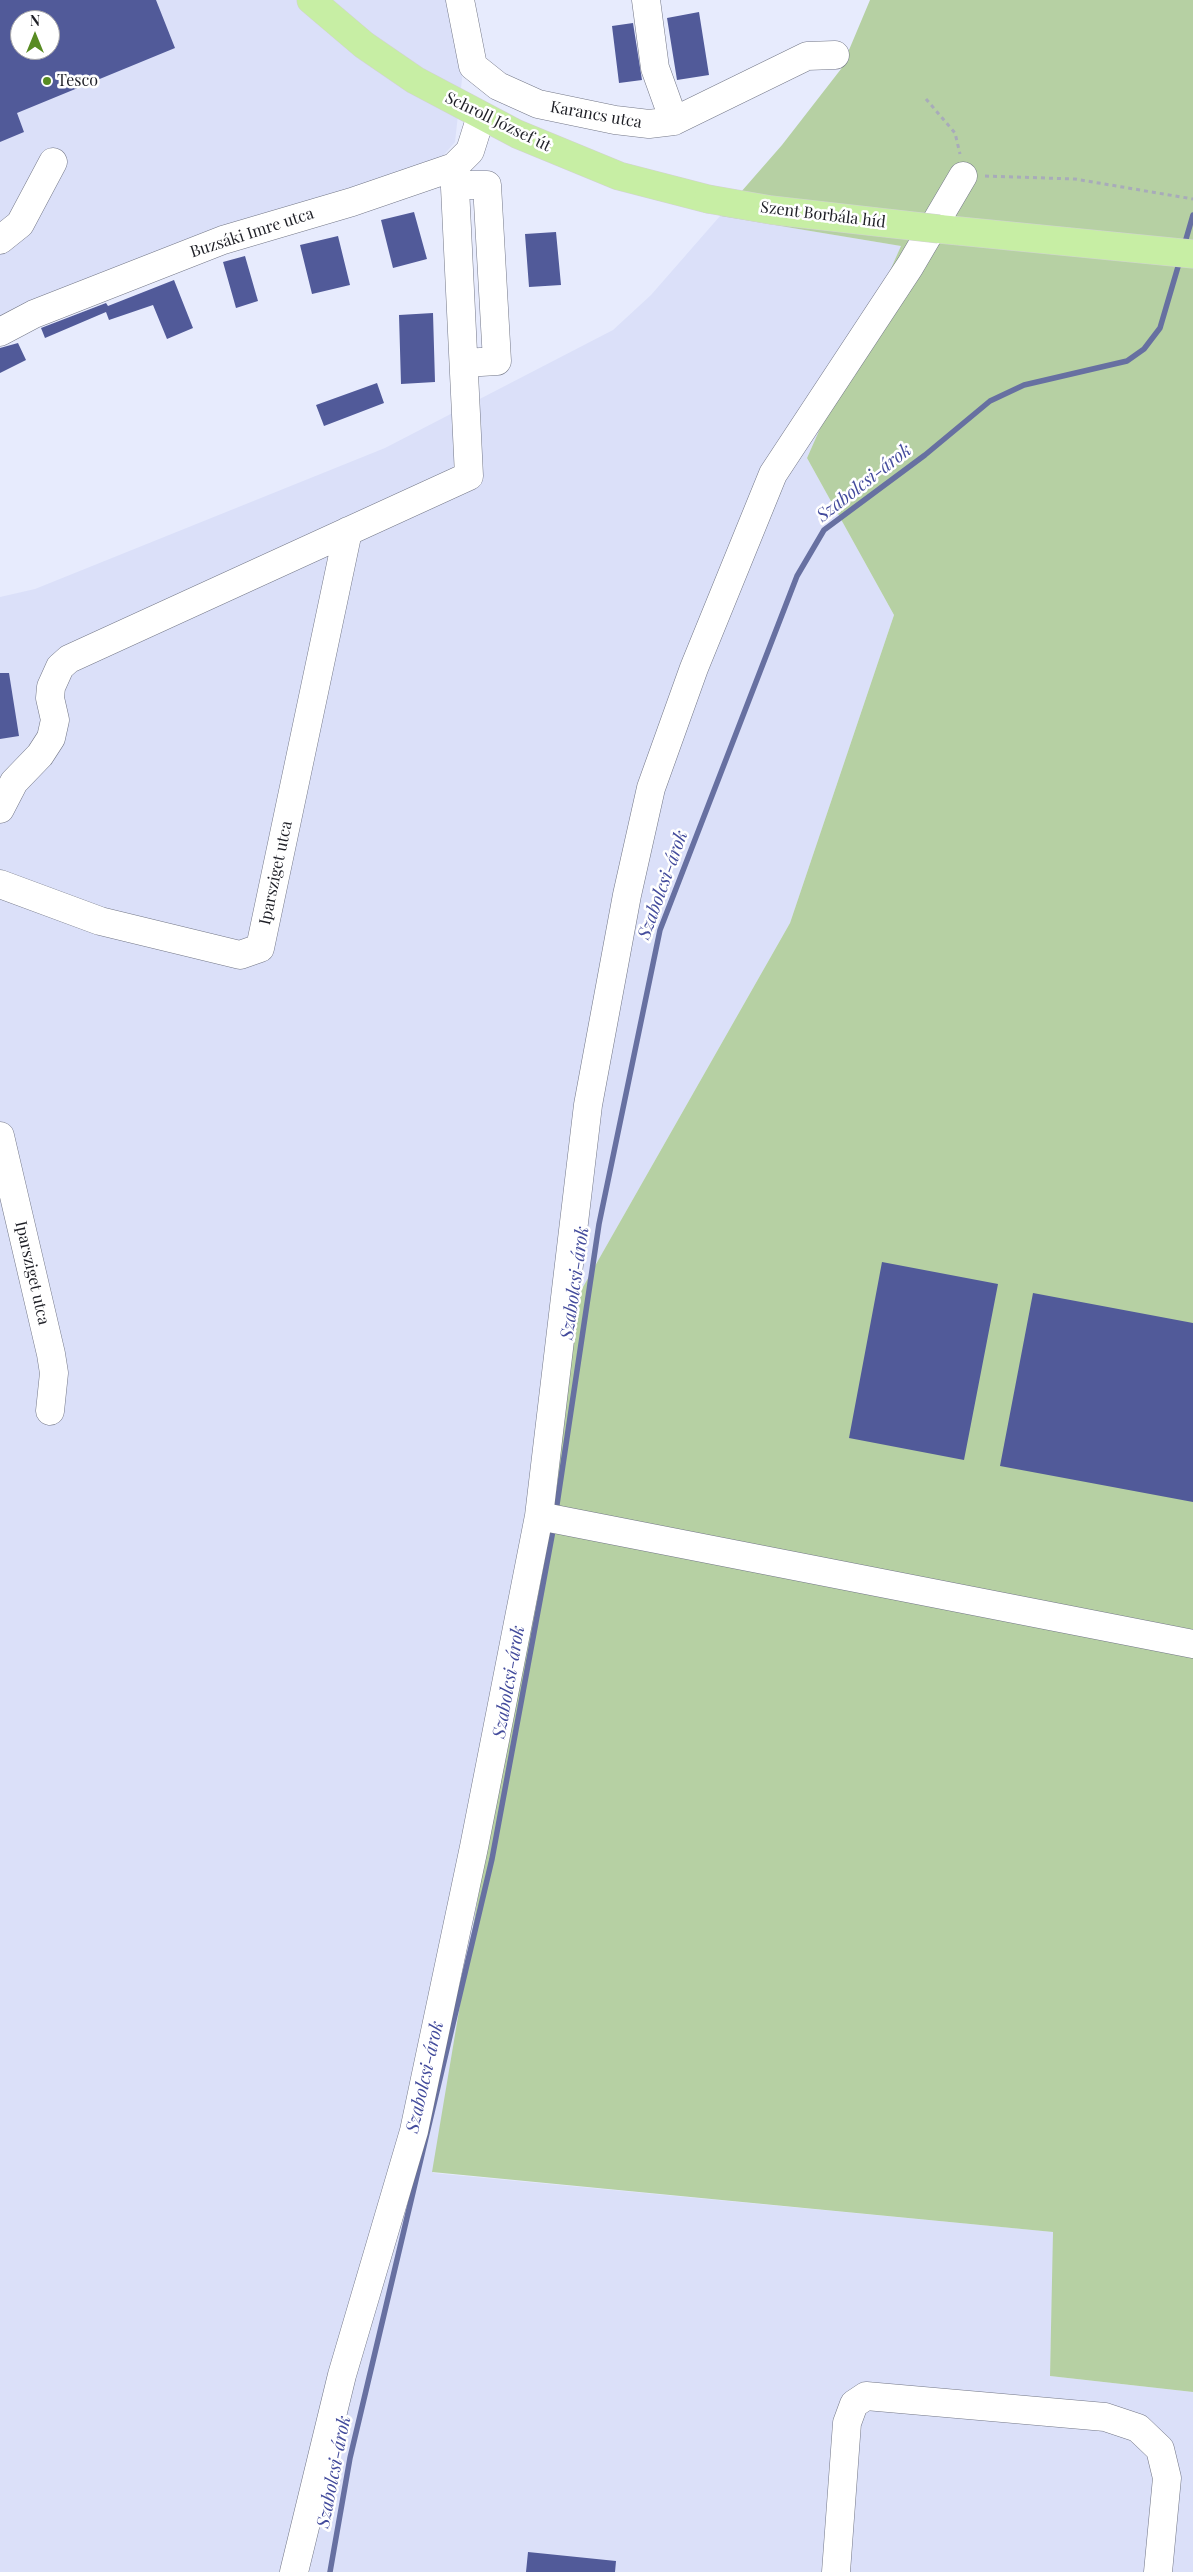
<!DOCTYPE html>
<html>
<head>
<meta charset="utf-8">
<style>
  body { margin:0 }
  #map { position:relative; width:1193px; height:2572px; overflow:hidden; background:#e7ebfd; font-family:"Playfair Display",serif }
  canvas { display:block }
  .north { position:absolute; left:10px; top:10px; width:50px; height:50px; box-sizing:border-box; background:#fff; border:1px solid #a5a5a8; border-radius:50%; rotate:0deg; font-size:14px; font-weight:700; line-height:20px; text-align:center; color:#1e1f26 }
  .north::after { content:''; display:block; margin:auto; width:18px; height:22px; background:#588b22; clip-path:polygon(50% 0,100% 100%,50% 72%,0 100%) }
</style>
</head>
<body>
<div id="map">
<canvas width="1193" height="2572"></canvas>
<div class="north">N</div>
</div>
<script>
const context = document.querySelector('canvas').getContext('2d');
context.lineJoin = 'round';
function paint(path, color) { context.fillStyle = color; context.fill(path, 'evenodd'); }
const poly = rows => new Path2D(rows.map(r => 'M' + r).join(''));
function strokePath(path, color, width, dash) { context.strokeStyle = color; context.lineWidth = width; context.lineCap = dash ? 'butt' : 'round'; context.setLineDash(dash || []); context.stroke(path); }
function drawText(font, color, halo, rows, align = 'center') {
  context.font = font + ' "Playfair Display",serif'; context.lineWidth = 5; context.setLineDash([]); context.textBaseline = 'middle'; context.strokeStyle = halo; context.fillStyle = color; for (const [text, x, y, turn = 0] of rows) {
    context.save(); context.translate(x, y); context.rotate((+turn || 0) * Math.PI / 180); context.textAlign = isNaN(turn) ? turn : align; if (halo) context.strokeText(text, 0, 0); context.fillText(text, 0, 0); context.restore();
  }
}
const built = poly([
  [0,0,457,0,464,61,455,142,436,164,18,307,0,316],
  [20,20,50,20,50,50,20,50],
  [720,216,902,246,807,458,894,615,790,923,579,1294,433,2173,1054,2232,1050,2376,1193,2392,1193,2572,0,2572,0,597,35,589,385,448,613,330,651,295]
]);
const green = poly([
  [870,0,1193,0,1193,2392,1050,2376,1053,2232,432,2172,579,1294,790,923,894,615,807,458,901,246,720,216,782,145,841,69]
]);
const stream = poly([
  [1184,246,1193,215],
  [556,1511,599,1224,660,930,797,576,824,530,925,455,990,401,1024,385,1127,361,1144,349,1160,328,1180,260],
  [330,2572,350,2458,492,1859,554,1525]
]);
const building = poly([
  [0,0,156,0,175,48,17,113,24,132,0,142],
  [20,20,50,20,50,50,20,50],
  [699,12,709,75,677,80,667,18],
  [633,23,642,80,619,83,612,26],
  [414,212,427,259,393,268,381,220],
  [556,232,561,285,529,287,525,234],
  [338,236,350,285,312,294,300,245],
  [245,256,258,301,236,308,223,262],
  [174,280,193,328,167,339,153,305,109,320,106,312,45,338,41,328,106,303,108,306],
  [433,313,435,382,401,384,399,315],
  [18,343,26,360,0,373,0,348],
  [377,383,384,403,324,426,316,405],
  [0,673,9,673,19,736,0,739],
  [882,1262,998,1284,964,1460,849,1438],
  [1033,1293,1193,1323,1193,1502,1000,1466],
  [528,2552,616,2561,615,2572,526,2572]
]);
const path = poly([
  [926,99,955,133,960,154],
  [985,176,1075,179,1193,199]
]);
const minor = poly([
  [460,0,473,66,498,86,538,104,615,120,649,124,674,121,655,68,646,0],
  [674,121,807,56,835,55],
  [455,185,487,185,497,361,464,363],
  [0,240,20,224,53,162],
  [0,332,34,314,223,240,352,202,454,167,470,151,481,116],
  [0,809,14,782,40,755,51,738,55,720,50,698,51,687,60,667,69,659,469,476,454,167],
  [0,884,100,921,240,955,260,948,348,531],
  [0,1136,51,1354,54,1373,50,1411],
  [539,1516,1193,1644],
  [294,2572,342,2375,414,2131,474,1847,539,1516,588,1105,627,895,651,788,694,668,773,474,910,266,963,176],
  [836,2572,847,2423,854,2404,866,2396,1105,2417,1138,2428,1160,2449,1167,2478,1158,2572]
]);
const major = poly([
  [311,0,364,45,415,80,517,134,619,176,708,199],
  [939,229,1193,254]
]);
const majorBridge = poly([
  [708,199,771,210,939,229]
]);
const markers = [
  [47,81,5,"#588b22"]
];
const poiNames = [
  ["Tesco",57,81]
];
const streetNames = [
  ["Karancs utca",596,115,10],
  ["Schroll József út",498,122,26],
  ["Szent Borbála híd",823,215,7],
  ["Buzsáki Imre utca",252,233,-18],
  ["Iparsziget utca",276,873,-78],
  ["Iparsziget utca",32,1273,77]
];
const waterNames = [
  ["Szabolcsi-árok",864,483,-38],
  ["Szabolcsi-árok",663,885,-70],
  ["Szabolcsi-árok",575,1283,-82],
  ["Szabolcsi-árok",509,1682,-80],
  ["Szabolcsi-árok",425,2077,-77],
  ["Szabolcsi-árok",334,2472,-79]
];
paint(built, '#dbe0f9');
paint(green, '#b6d0a3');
strokePath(stream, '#6770a1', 5.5);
paint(building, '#515a99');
strokePath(minor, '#737787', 29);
strokePath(major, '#d2d2d4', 29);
strokePath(path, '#a8abba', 3, [4, 4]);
strokePath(minor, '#fff', 28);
strokePath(major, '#c7eea4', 28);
strokePath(majorBridge, '#d2d2d4', 29, []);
strokePath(majorBridge, '#c7eea4', 28);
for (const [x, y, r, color] of markers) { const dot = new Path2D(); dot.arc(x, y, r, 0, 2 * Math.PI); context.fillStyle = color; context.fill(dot); strokePath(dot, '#fff', 2); }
drawText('16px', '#1e1f26', '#fff', poiNames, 'left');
drawText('16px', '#1e1f26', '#fff', streetNames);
drawText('italic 18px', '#434b9c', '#fff', waterNames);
</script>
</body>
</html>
